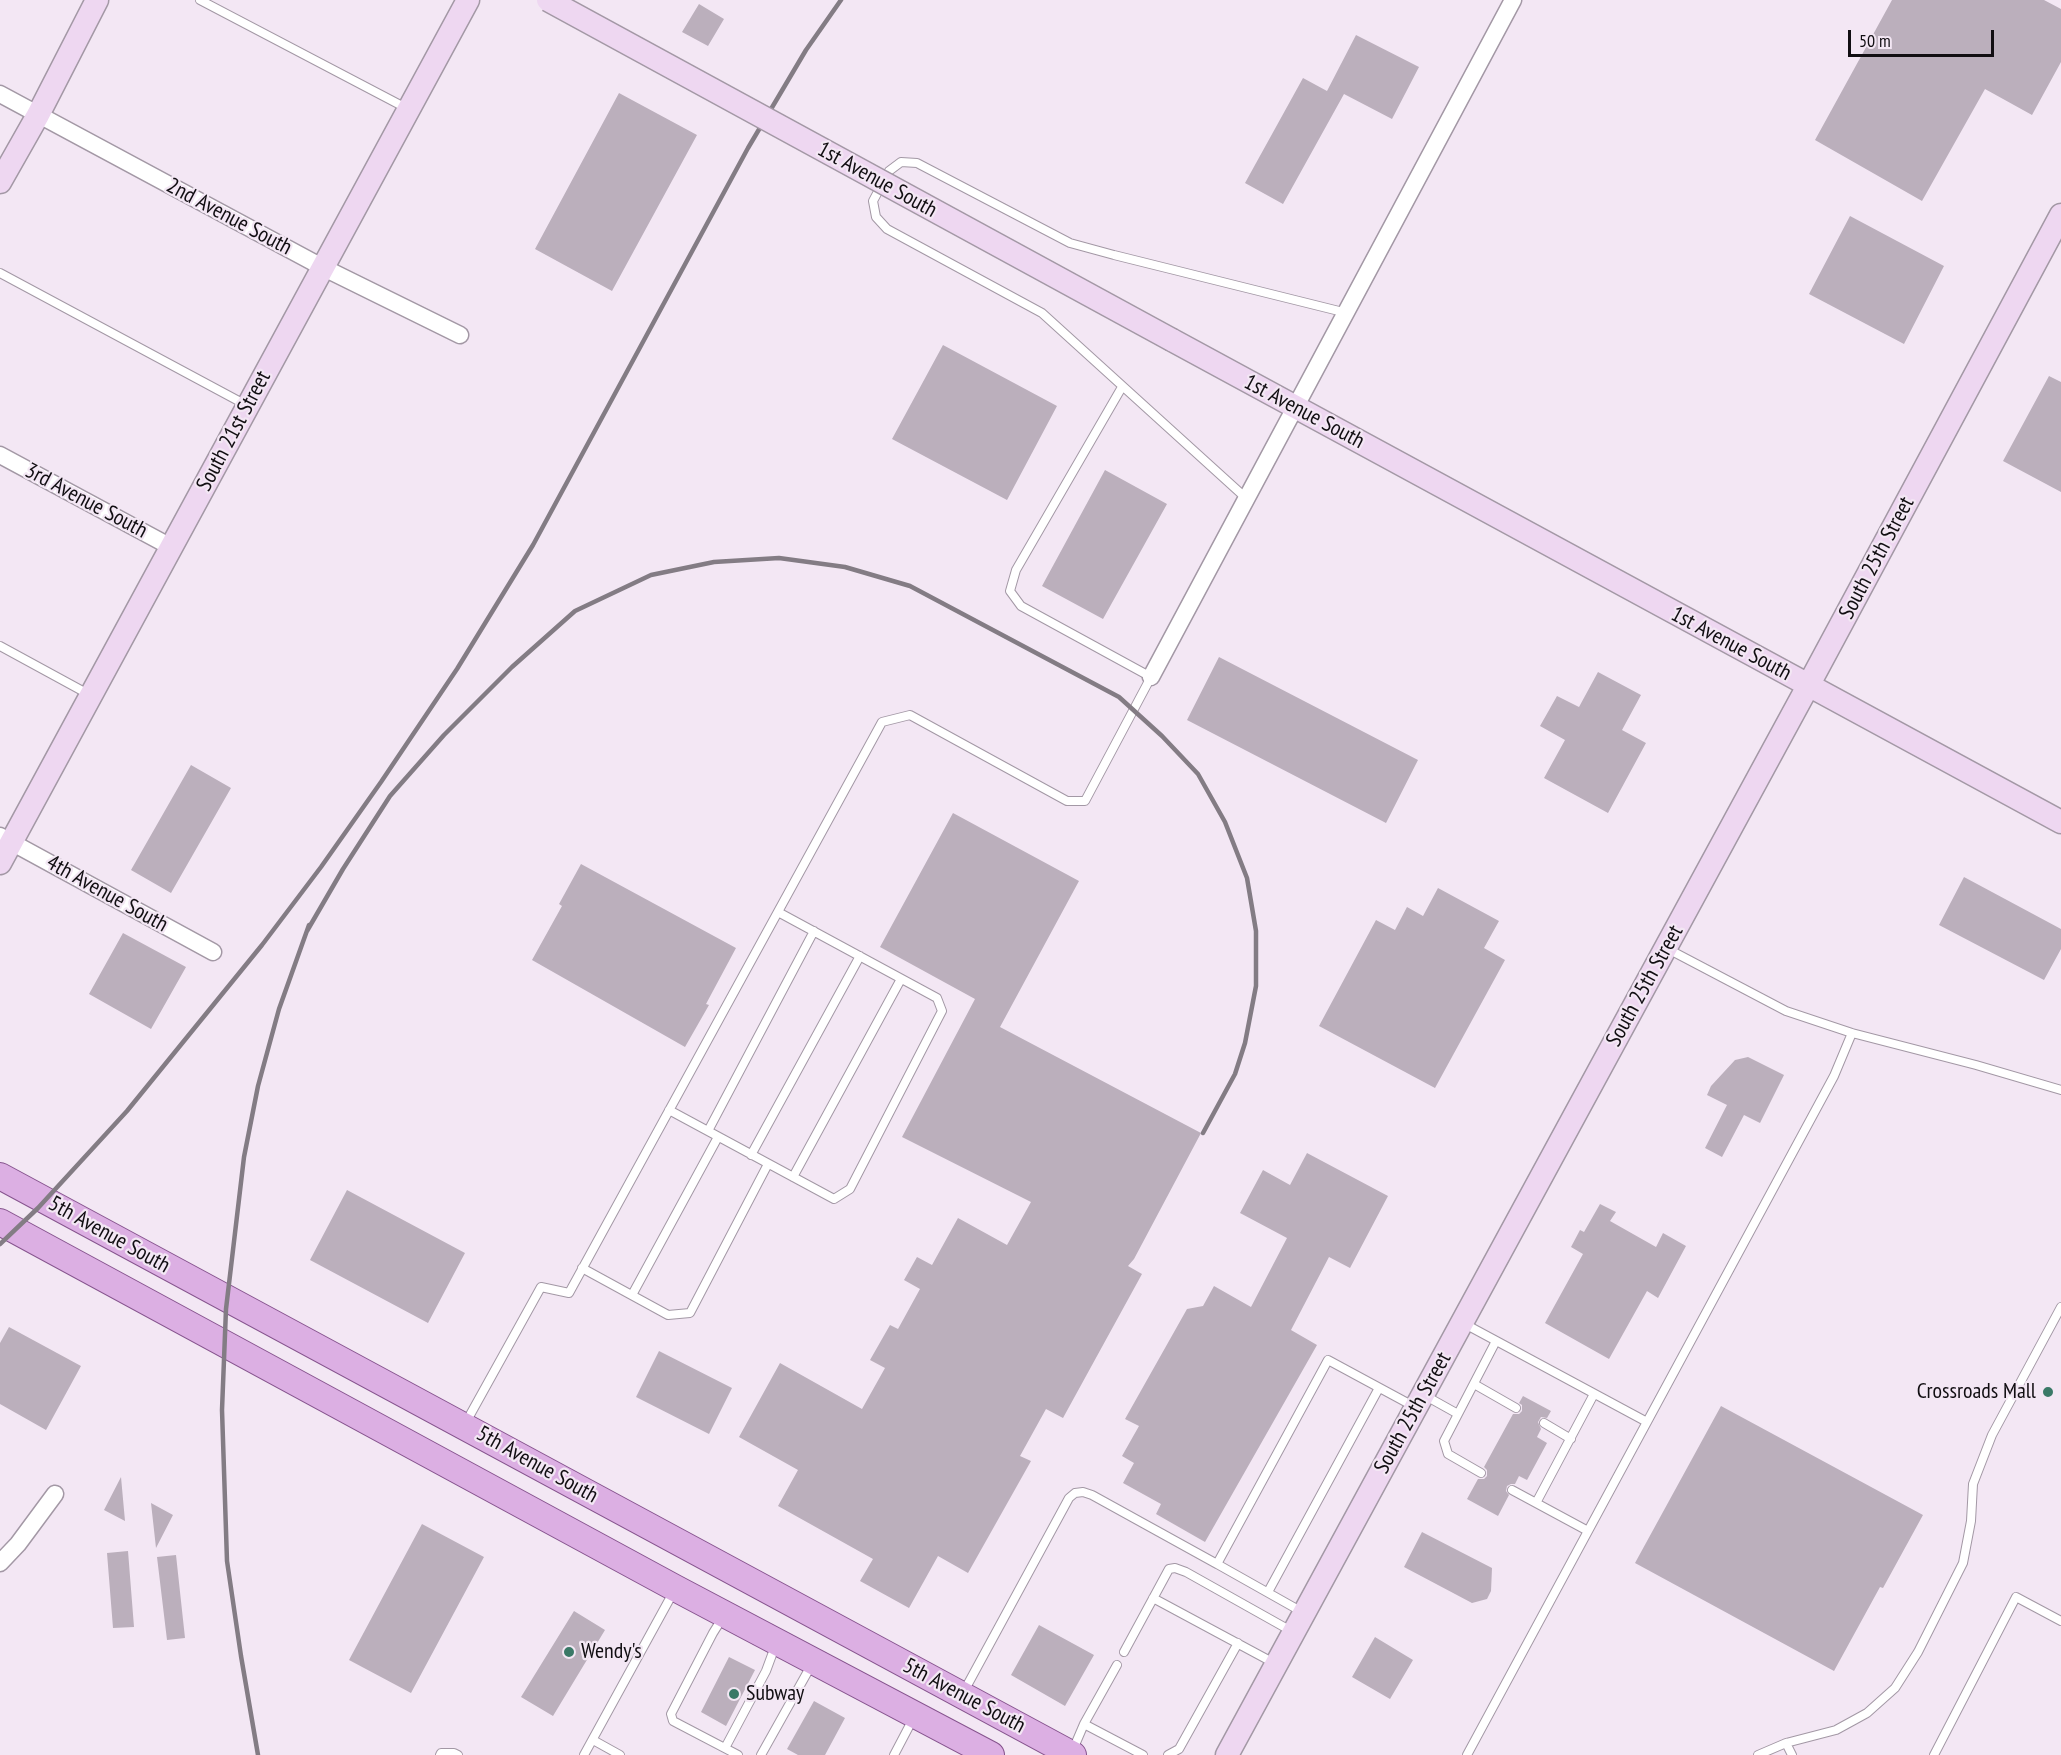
<!DOCTYPE html>
<html>
<head>
<meta charset="utf-8">
<style>
  body { margin:0 }
  #map { position:relative; width:2061px; height:1755px; overflow:hidden; background:#f3e7f4; font-family:"PT Sans Narrow",sans-serif }
  canvas { display:block }
  .scale { position:absolute; left:1848px; top:30px; width:146px; height:27px; box-sizing:border-box; border:3px solid #110e12; border-top:0; padding-left:8px; font-size:18px; line-height:21px; white-space:nowrap; color:#110e12; -webkit-text-stroke:4px #f3e7f4; paint-order:stroke }
</style>
</head>
<body>
<div id="map">
<canvas width="2061" height="1755"></canvas>
<div class="scale">50 m</div>
</div>
<script>
const context = document.querySelector('canvas').getContext('2d');
context.lineJoin = 'round';
function paint(path, color) { context.fillStyle = color; context.fill(path, 'evenodd'); }
const poly = rows => new Path2D(rows.map(r => 'M' + r).join(''));
function strokePath(path, color, width, dash) { context.strokeStyle = color; context.lineWidth = width; context.lineCap = dash ? 'butt' : 'round'; context.setLineDash(dash || []); context.stroke(path); }
function drawText(font, color, halo, rows, align = 'center') {
  context.font = font + ' "PT Sans Narrow",sans-serif'; context.lineWidth = 4.5; context.setLineDash([]); context.textBaseline = 'middle'; context.strokeStyle = halo; context.fillStyle = color; for (const [text, x, y, turn = 0] of rows) {
    context.save(); context.translate(x, y); context.rotate((+turn || 0) * Math.PI / 180); context.textAlign = isNaN(turn) ? turn : align; if (halo) context.strokeText(text, 0, 0); context.fillText(text, 0, 0); context.restore();
  }
}
const building = poly([
  [1892,0,2044,0,2061,9,2061,62,2032,115,1985,89,1922,201,1815,140],
  [699,4,724,19,708,46,682,32],
  [1356,35,1419,67,1392,119,1344,94,1283,204,1245,183,1303,78,1327,91],
  [619,93,697,135,612,291,535,249],
  [1850,216,1944,266,1904,344,1809,294],
  [943,345,1057,406,1007,500,892,439],
  [2049,376,2061,382,2061,492,2003,461],
  [1105,470,1167,504,1103,619,1042,586],
  [1219,657,1418,760,1386,823,1187,720],
  [1598,672,1641,695,1622,730,1646,743,1608,813,1544,778,1565,740,1540,726,1557,696,1579,707],
  [191,765,231,788,171,893,131,870],
  [953,813,1079,881,1000,1027,1201,1133,1134,1259,1128,1266,1142,1274,1063,1418,1046,1409,1020,1456,1031,1461,968,1573,938,1556,909,1608,860,1581,873,1559,778,1506,798,1470,739,1437,780,1363,862,1409,885,1368,870,1360,890,1325,898,1329,920,1289,904,1280,917,1257,932,1265,958,1218,1007,1245,1031,1202,902,1137,975,999,880,947],
  [581,864,736,948,706,1004,709,1005,685,1047,532,960,562,906,559,904],
  [1964,877,2061,929,2061,949,2044,980,1939,925],
  [1438,888,1499,921,1484,948,1505,960,1435,1088,1319,1026,1376,920,1395,930,1407,907,1423,916],
  [123,933,186,967,151,1029,89,994],
  [1748,1057,1784,1075,1760,1123,1744,1115,1722,1157,1705,1148,1727,1105,1707,1095,1711,1086,1735,1060],
  [1307,1153,1388,1196,1350,1268,1329,1257,1291,1330,1317,1345,1205,1542,1156,1514,1161,1504,1123,1483,1134,1463,1122,1456,1139,1426,1125,1419,1187,1309,1203,1306,1214,1286,1251,1307,1287,1238,1240,1213,1263,1170,1290,1185],
  [347,1190,465,1253,428,1323,310,1260],
  [1600,1204,1616,1212,1610,1221,1656,1247,1663,1233,1686,1246,1658,1298,1647,1291,1609,1359,1545,1323,1583,1254,1571,1247,1580,1230,1584,1232],
  [9,1327,81,1366,46,1430,0,1404,0,1343],
  [659,1351,732,1388,709,1434,636,1397],
  [1523,1396,1551,1411,1547,1418,1541,1417,1538,1422,1541,1429,1537,1437,1547,1443,1527,1480,1519,1476,1515,1484,1511,1484,1507,1486,1506,1491,1509,1495,1498,1516,1467,1499,1478,1479,1484,1479,1487,1476,1487,1470,1484,1467,1513,1414,1519,1414,1522,1411,1522,1405,1519,1403],
  [1721,1406,1923,1515,1883,1588,1880,1587,1834,1671,1635,1563],
  [121,1477,125,1521,104,1510],
  [151,1503,173,1515,156,1548],
  [422,1524,484,1557,411,1693,349,1660],
  [1422,1532,1492,1568,1491,1591,1487,1599,1472,1603,1404,1567],
  [128,1551,134,1627,113,1628,107,1553],
  [176,1555,185,1638,167,1640,157,1557],
  [574,1611,605,1630,553,1716,521,1697],
  [1039,1625,1094,1655,1065,1706,1011,1675],
  [1375,1637,1413,1660,1390,1699,1352,1677],
  [729,1657,755,1670,726,1726,701,1712],
  [814,1701,845,1718,825,1755,798,1755,787,1749]
]);
const lane = poly([
  [200,0,408,109],
  [0,273,248,406],
  [1247,499,1042,313,887,229,876,217,873,201,889,171,901,162,917,163,1070,243,1114,255,1347,313],
  [0,646,90,695],
  [1666,948,1786,1011,1852,1033,1976,1065,2061,1090],
  [669,1110,834,1199,850,1189,942,1011,937,998,778,912],
  [708,1131,814,931],
  [751,1155,860,956],
  [793,1177,901,979],
  [582,1268,668,1315,690,1313,768,1164],
  [632,1295,718,1137],
  [1463,1323,1647,1422],
  [1474,1384,1516,1408],
  [1424,1395,1458,1414],
  [1544,1423,1571,1439],
  [465,1424,541,1287,569,1293,882,722,910,715,1067,801,1085,801,1151,677,1021,606,1010,591,1016,570,1122,387],
  [1481,1473,1448,1454,1444,1441,1496,1341],
  [1512,1490,1588,1531],
  [1536,1503,1594,1394],
  [1268,1592,1379,1388],
  [1153,1598,1274,1663],
  [1304,1613,1217,1564,1328,1360,1415,1407],
  [723,1617,713,1633,671,1714,673,1721,738,1755],
  [1124,1652,1169,1569,1175,1568,1186,1572,1293,1632],
  [963,1693,1069,1498,1075,1493,1083,1492,1092,1495,1217,1564],
  [1084,1724,1143,1755],
  [593,1740,620,1755],
  [1786,1743,1792,1755],
  [725,1748,766,1671,776,1644],
  [1072,1752,1084,1724,1117,1665],
  [440,1755,441,1753,454,1753,458,1755],
  [584,1755,674,1591],
  [761,1755,812,1664],
  [894,1755,914,1717],
  [1168,1755,1179,1749,1238,1643],
  [1467,1755,1834,1076,1852,1033],
  [1758,1755,1786,1743,1836,1730,1867,1713,1895,1688,1918,1652,1963,1563,1971,1521,1973,1484,1992,1435,2061,1307],
  [1934,1755,2016,1597,2061,1621]
]);
const street = poly([
  [0,94,322,267,460,335],
  [0,455,171,547],
  [1151,677,1513,0],
  [0,836,213,952],
  [0,1563,18,1544,55,1494]
]);
const secondary = poly([
  [0,182,38,115,97,0],
  [1172,340,2061,822],
  [0,863,468,0],
  [1227,1755,1808,686,2061,215]
]);
const primary = poly([
  [0,1176,1073,1755],
  [0,1222,675,1588,991,1755]
]);
const rail = poly([
  [307,931,343,869,390,796,444,735,512,667,575,611,651,575,714,562,779,558,845,567,910,586,1119,697,1162,736,1198,774,1225,822,1247,878,1256,931,1256,986,1245,1043,1235,1074,1203,1133],
  [0,1244,38,1208,127,1111,262,945,321,867,381,782,457,669,533,545,748,148,806,50,841,0],
  [258,1755,241,1656,227,1561,222,1410,226,1309,244,1157,258,1086,279,1009,309,925]
]);
const secondaryBridge = poly([
  [548,0,1172,340]
]);
const markers = [
  [2048,1392,6,"#3a7967"],
  [569,1652,6,"#3a7967"],
  [734,1694,6,"#3a7967"]
];
const streetNames = [
  ["1st Avenue South",877,180,29],
  ["2nd Avenue South",229,217,28],
  ["1st Avenue South",1304,412,28],
  ["South 21st Street",234,431,-62],
  ["3rd Avenue South",86,501,28],
  ["South 25th Street",1877,558,-62],
  ["1st Avenue South",1731,644,28],
  ["4th Avenue South",107,894,29],
  ["South 25th Street",1645,986,-61],
  ["5th Avenue South",109,1235,29],
  ["South 25th Street",1413,1413,-61],
  ["5th Avenue South",537,1465,29],
  ["5th Avenue South",964,1696,28]
];
const poiNames = [
  ["Crossroads Mall",2036,1392,"right"],
  ["Wendy's",581,1652],
  ["Subway",746,1694]
];
paint(building, '#bbafbc');
strokePath(lane, '#a398a5', 10);
strokePath(street, '#a398a5', 19);
strokePath(secondary, '#a398a5', 25);
strokePath(primary, '#86548e', 28);
strokePath(lane, '#fff', 8);
strokePath(street, '#fff', 16);
strokePath(secondary, '#eed7f1', 22);
strokePath(primary, '#dcafe3', 26);
strokePath(rail, '#837c84', 4.5);
strokePath(secondaryBridge, '#a398a5', 25, []);
strokePath(secondaryBridge, '#eed7f1', 22);
for (const [x, y, r, color] of markers) { const dot = new Path2D(); dot.arc(x, y, r, 0, 2 * Math.PI); context.fillStyle = color; context.fill(dot); strokePath(dot, '#f3e7f4', 2); }
drawText('22px', '#110e12', '#f3e7f4', streetNames);
drawText('22px', '#110e12', '#f3e7f4', poiNames, 'left');
</script>
</body>
</html>
